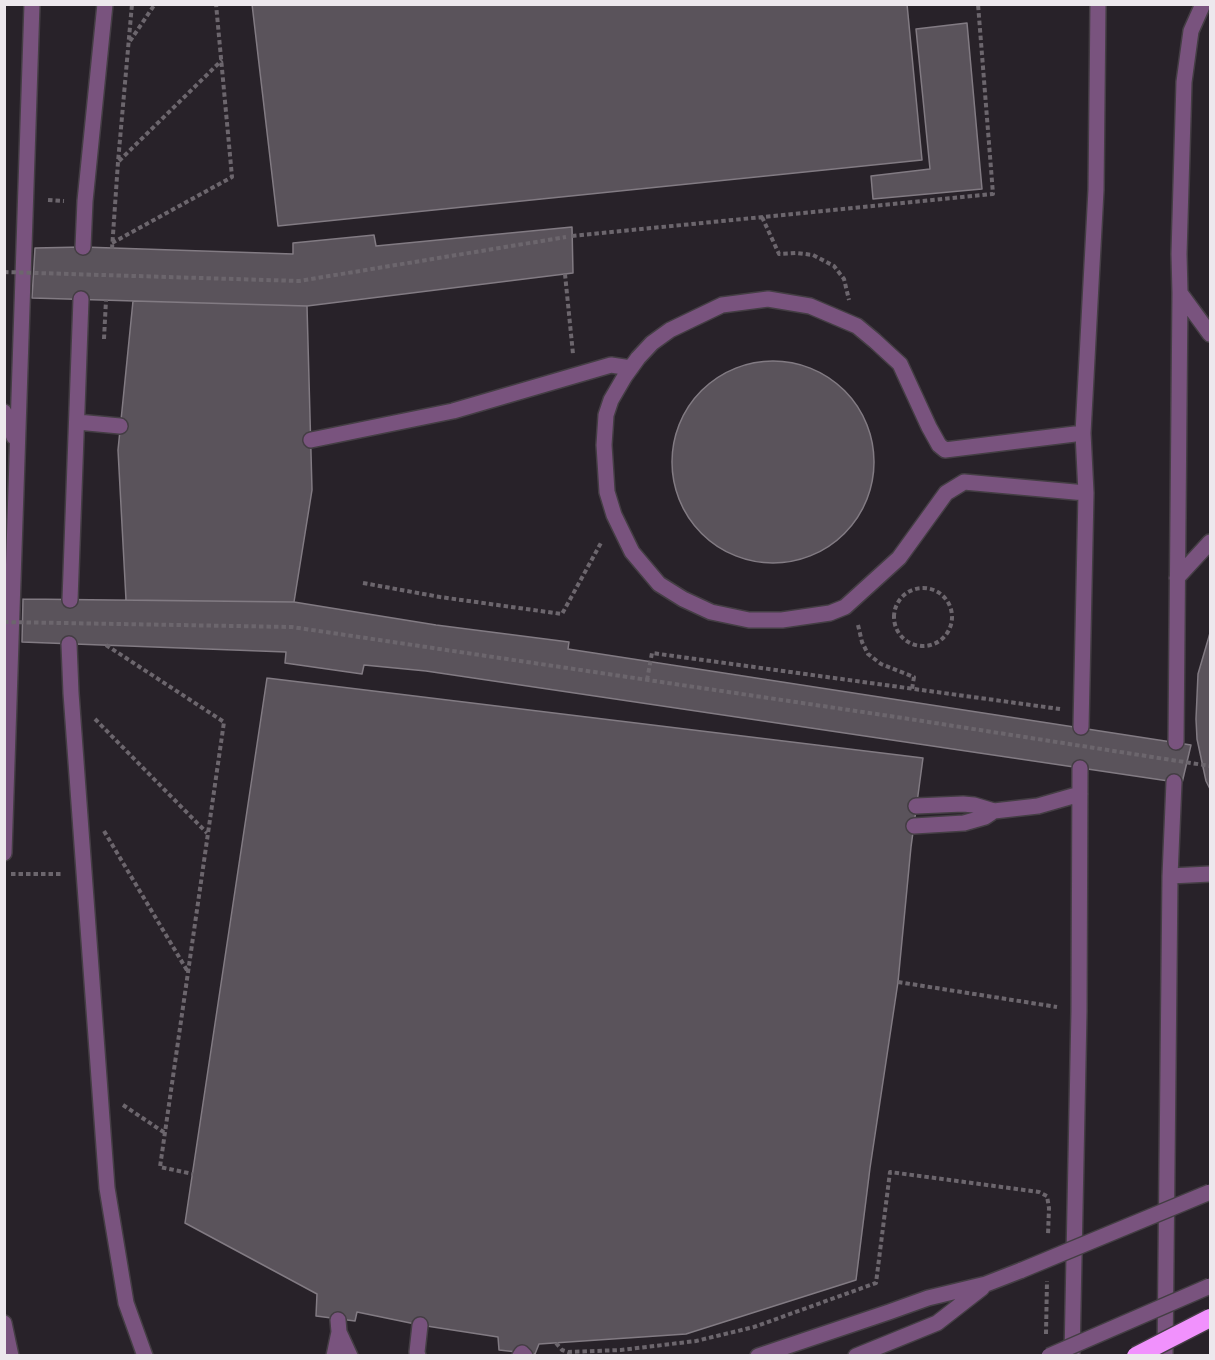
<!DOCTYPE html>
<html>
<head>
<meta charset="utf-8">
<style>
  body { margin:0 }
  #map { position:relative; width:1215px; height:1360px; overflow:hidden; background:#282229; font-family:Helvetica,sans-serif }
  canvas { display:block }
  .frame { position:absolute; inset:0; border:6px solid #ede8ed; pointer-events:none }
</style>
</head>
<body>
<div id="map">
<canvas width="1215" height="1360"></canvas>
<div class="frame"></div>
</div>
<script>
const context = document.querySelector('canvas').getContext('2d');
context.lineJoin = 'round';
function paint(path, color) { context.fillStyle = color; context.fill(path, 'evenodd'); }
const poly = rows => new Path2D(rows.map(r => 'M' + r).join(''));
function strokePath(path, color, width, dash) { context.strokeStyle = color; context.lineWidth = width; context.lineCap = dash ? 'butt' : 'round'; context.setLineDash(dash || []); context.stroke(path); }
const building = poly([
  [252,4,907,4,922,160,278,226,252,4],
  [967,23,982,189,873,199,871,176,930,169,916,29,967,23],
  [572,227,573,273,307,306,32,298,35,248,83,247,293,254,293,243,374,235,376,246,572,227],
  [133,301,307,306,312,490,294,602,126,600,118,450,133,301],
  '672 462a101 101 0 1 1 202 0a101 101 0 1 1-202 0Z',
  [23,599,294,602,436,625,569,642,568,649,1191,745,1182,783,426,671,364,665,362,674,285,663,286,652,22,642,23,599],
  [1210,633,1210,789,1206,781,1197,739,1196,719,1198,674,1210,633],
  [267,678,923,758,911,847,898,982,870,1168,856,1280,686,1334,539,1344,535,1354,499,1350,498,1337,420,1325,357,1312,355,1321,316,1316,317,1294,185,1223,267,678]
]);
const path = poly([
  [130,41,155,4],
  [119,161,222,60],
  [48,200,64,201],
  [762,217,779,254,797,253,813,255,834,266,844,279,849,300],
  [572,236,993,194,978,4],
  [112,243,232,177,216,4],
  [112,249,118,162,132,4],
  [565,274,573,354],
  [104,339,106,300],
  [363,583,440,597,562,614,602,541],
  '894 617a29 29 0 1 1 58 0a29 29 0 1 1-58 0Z',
  [858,625,862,642,868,654,881,664,914,677,912,689],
  [106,645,224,722,160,1167,193,1174],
  [647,680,652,653,1060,709],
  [95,719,207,833],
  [104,831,188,972],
  [11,874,63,874],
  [898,982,1057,1007],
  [123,1105,165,1133],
  [1046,1334,1047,1281],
  [556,1343,562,1350,568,1352,621,1350,696,1341,754,1327,876,1283,890,1172,1039,1192,1047,1196,1049,1208,1048,1235]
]);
const lane = poly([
  [83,247,85,201,105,4],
  [1180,293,1210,334],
  [4,412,14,437],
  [77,422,120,426],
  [1083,433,945,450,939,445,929,427,900,364,875,341,857,326,810,306,768,299,722,305,670,330,652,343,638,358,625,376,611,400,606,415,604,445,607,492,614,515,632,552,659,584,683,599,711,612,749,620,782,620,830,613,845,607,899,558,946,493,964,482,1086,493],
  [311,440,453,411,611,365,631,368],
  [1177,578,1210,542],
  [70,600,81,299],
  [69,644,71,693,107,1188,126,1303,145,1356],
  [1081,727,1086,493,1083,433,1096,190,1098,4],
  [1176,742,1180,293,1179,254,1184,82,1191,31,1203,4],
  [916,806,963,804,974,805,994,811],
  [914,826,964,823,985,817,994,811,1038,806,1080,794],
  [4,853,32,4],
  [1170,876,1210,874],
  [4,1323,11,1356],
  [339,1332,350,1356],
  [334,1356,339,1332,338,1320],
  [418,1356,417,1352,420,1325],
  [520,1356,522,1353,525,1356],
  [758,1356,889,1312,928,1298,986,1284,1022,1270],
  [856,1356,937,1323,982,1288],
  [1072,1356,1079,1011,1080,768],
  [1165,1356,1170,876,1174,782]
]);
const pathBridge = poly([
  [4,272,299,281,566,237],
  [4,622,292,627,903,718,1210,766]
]);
const laneBridge = poly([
  [1022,1270,1210,1192],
  [1049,1356,1210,1286]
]);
const highwayBridge = poly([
  [1136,1356,1210,1318]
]);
paint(building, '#5a535b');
strokePath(building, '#827b83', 1.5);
strokePath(lane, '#443e44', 18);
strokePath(path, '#6c666d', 4, [4.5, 3]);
strokePath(lane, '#79537e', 15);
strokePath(laneBridge, '#443e44', 18, []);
strokePath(highwayBridge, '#443e44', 21, []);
strokePath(pathBridge, '#6c666d', 4, [4.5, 3]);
strokePath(laneBridge, '#79537e', 15);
strokePath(highwayBridge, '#f191fd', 18);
</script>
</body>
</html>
